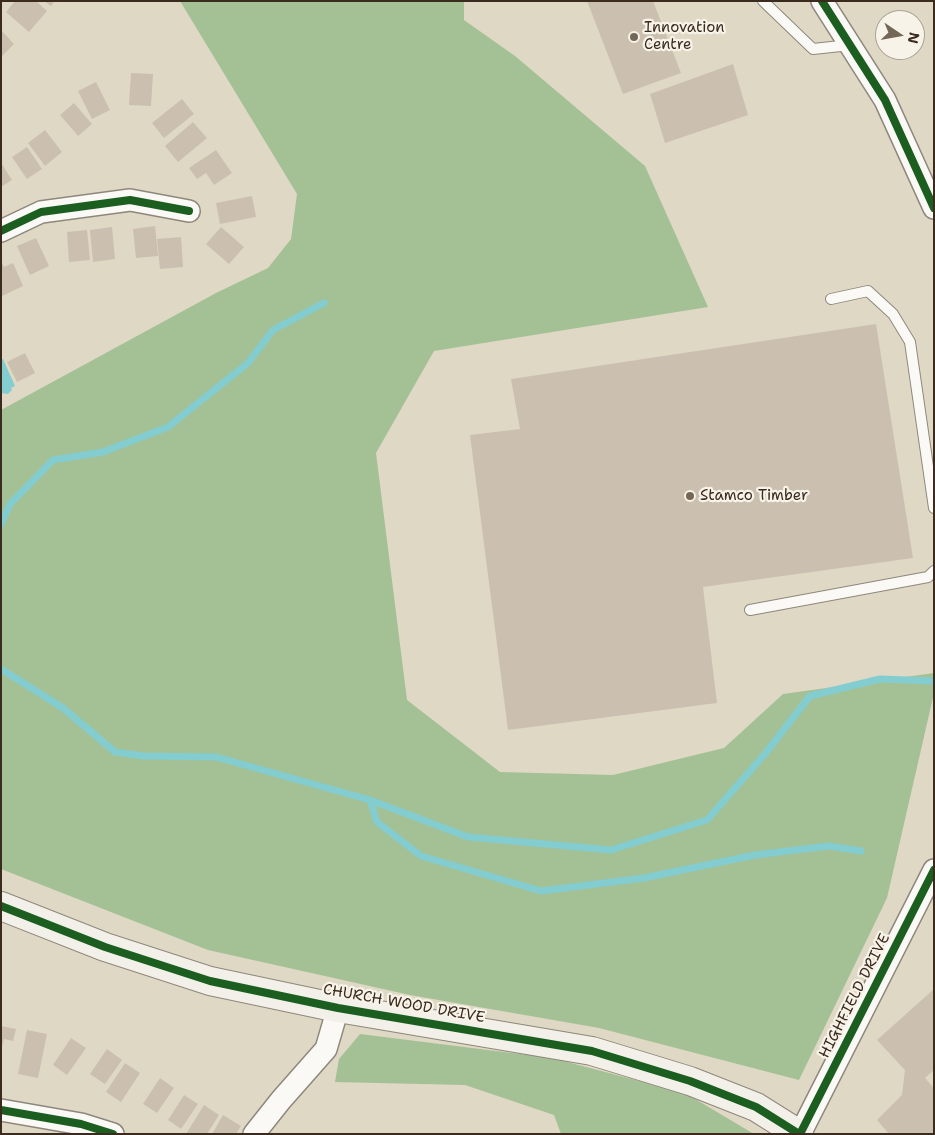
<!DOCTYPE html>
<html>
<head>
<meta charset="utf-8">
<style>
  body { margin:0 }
  #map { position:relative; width:935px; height:1135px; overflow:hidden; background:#dfd8c5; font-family:"Shantell Sans",sans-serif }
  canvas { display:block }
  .frame { position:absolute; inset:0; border:2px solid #3b2a1e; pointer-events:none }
  .north { position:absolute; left:875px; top:10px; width:50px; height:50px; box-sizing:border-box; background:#f7f3e8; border:1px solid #aca397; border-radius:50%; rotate:102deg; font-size:14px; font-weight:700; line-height:20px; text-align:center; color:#3b2a1e }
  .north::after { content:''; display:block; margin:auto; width:18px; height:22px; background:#746758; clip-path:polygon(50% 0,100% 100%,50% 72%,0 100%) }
</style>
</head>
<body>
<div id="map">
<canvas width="935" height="1135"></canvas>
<div class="frame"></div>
<div class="north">N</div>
</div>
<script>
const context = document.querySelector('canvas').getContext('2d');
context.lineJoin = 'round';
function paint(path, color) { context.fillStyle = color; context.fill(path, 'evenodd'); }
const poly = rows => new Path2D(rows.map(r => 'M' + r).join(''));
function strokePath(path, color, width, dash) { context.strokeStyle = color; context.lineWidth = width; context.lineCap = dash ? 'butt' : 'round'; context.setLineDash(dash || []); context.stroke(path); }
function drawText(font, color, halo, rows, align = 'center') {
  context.font = font + ' "Shantell Sans",sans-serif'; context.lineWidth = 4.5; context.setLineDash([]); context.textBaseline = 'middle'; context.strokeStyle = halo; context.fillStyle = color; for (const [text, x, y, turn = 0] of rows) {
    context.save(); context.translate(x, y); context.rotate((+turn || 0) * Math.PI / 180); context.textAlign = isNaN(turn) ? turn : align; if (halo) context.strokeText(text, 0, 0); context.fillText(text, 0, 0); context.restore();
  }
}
const forest = poly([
  [180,1,464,1,464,20,515,56,645,166,708,307,434,351,376,453,407,700,500,772,613,775,724,748,783,694,934,673,934,693,887,898,799,1080,599,1028,410,995,208,950,1,869,1,410,216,293,268,268,291,239,297,194],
  [360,1034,552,1058,685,1093,754,1134,561,1134,554,1115,465,1085,335,1082,339,1059]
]);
const water = poly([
  [3,359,15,386,11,388,12,390,8,394,1,393,1,360]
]);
const stream = poly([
  [1,524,10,504,53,460,103,452,168,427,248,363,273,330,324,303],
  [1,669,63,708,115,752,143,756,216,757,370,800,468,837,611,850,707,820,764,755,810,696,880,679,934,681],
  [370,800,377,822,421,856,541,891,644,878,755,855,829,846,861,851]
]);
const building = poly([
  [15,1,36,1,47,11,29,32,6,12],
  [44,1,54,1,51,6],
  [587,1,653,1,681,73,623,94],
  [1,30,14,44,1,57],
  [733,64,748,115,665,143,650,94],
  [131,73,153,74,151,106,129,105],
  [96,82,110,110,92,119,78,91],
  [182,99,194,114,164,138,152,123],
  [74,103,92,124,78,136,60,115],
  [193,122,207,138,178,162,165,146],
  [45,130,62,152,45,166,28,143],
  [27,147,42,169,27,179,12,157],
  [216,150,232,173,214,185,206,173,197,179,189,168],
  [1,163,12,180,1,187],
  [252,196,256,217,220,224,216,203],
  [155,226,158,256,136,258,133,229],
  [112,227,115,259,93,262,90,230],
  [221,227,244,247,229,264,206,244],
  [87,230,90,260,69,262,67,232],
  [181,237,183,267,160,269,157,239],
  [36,238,49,266,30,275,17,246],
  [1,261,4,267,13,263,23,286,2,296],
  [876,324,913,558,703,587,717,703,508,730,470,435,520,429,511,379],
  [25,353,35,373,17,382,7,362],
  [934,989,934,1070,925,1078,934,1088,934,1134,889,1134,877,1120,902,1095,905,1070,877,1040],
  [1,1026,16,1029,13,1041,4,1039,2,1047],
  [27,1030,47,1034,38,1078,18,1074],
  [71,1038,86,1048,67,1075,53,1065],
  [107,1049,122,1060,105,1084,90,1074],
  [125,1063,140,1073,121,1102,106,1092],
  [160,1078,174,1088,157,1113,143,1104],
  [184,1095,198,1104,181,1129,168,1120],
  [204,1105,219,1115,207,1134,186,1134],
  [223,1115,241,1126,236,1134,212,1134]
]);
const lane = poly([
  [763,1,813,49,850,45],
  [831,299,868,291,893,314,910,342,934,508],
  [750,610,928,577,934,571]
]);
const street = poly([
  [822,1,885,100,934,208],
  [1,231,41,212,130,200,189,211],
  [1,1110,81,1124,113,1134],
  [254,1134,281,1100,326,1049,338,1008],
  [800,1134,934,870]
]);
const secondary = poly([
  [1,906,105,947,210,981,338,1008,592,1051,690,1081,756,1107,799,1134]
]);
const cycleway = poly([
  [822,1,885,100,934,208],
  [1,231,41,212,130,200,189,211],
  [1,906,105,947,210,981,338,1008,592,1051,690,1081,756,1107,799,1134],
  [1,1110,81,1124,113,1134],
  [800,1134,934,870]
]);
const markers = [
  [634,37,5,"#746758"],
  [690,496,5,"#746758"]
];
const poiNames = [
  ["Innovation",644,28],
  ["Centre",644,45],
  ["Stamco Timber",700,496]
];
const streetNames = [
  ["HIGHFIELD DRIVE",855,996,-63],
  ["CHURCH WOOD DRIVE",404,1004,10]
];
paint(forest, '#a4c195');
paint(water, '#83ccd0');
strokePath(stream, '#83ccd0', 7);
paint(building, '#cbc0af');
strokePath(lane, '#8e877b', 12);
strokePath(street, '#8e877b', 24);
strokePath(secondary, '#8e877b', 30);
strokePath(lane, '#faf9f6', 10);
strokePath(street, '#faf9f6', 21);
strokePath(secondary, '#f3f0e9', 28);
strokePath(cycleway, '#1b5e20', 8);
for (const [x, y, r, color] of markers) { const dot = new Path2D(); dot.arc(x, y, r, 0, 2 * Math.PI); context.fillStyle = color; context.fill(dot); strokePath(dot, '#f7f3e8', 2); }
drawText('15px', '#3b2a1e', '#f7f3e8', poiNames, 'left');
drawText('15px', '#3b2a1e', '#f7f3e8', streetNames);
</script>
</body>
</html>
